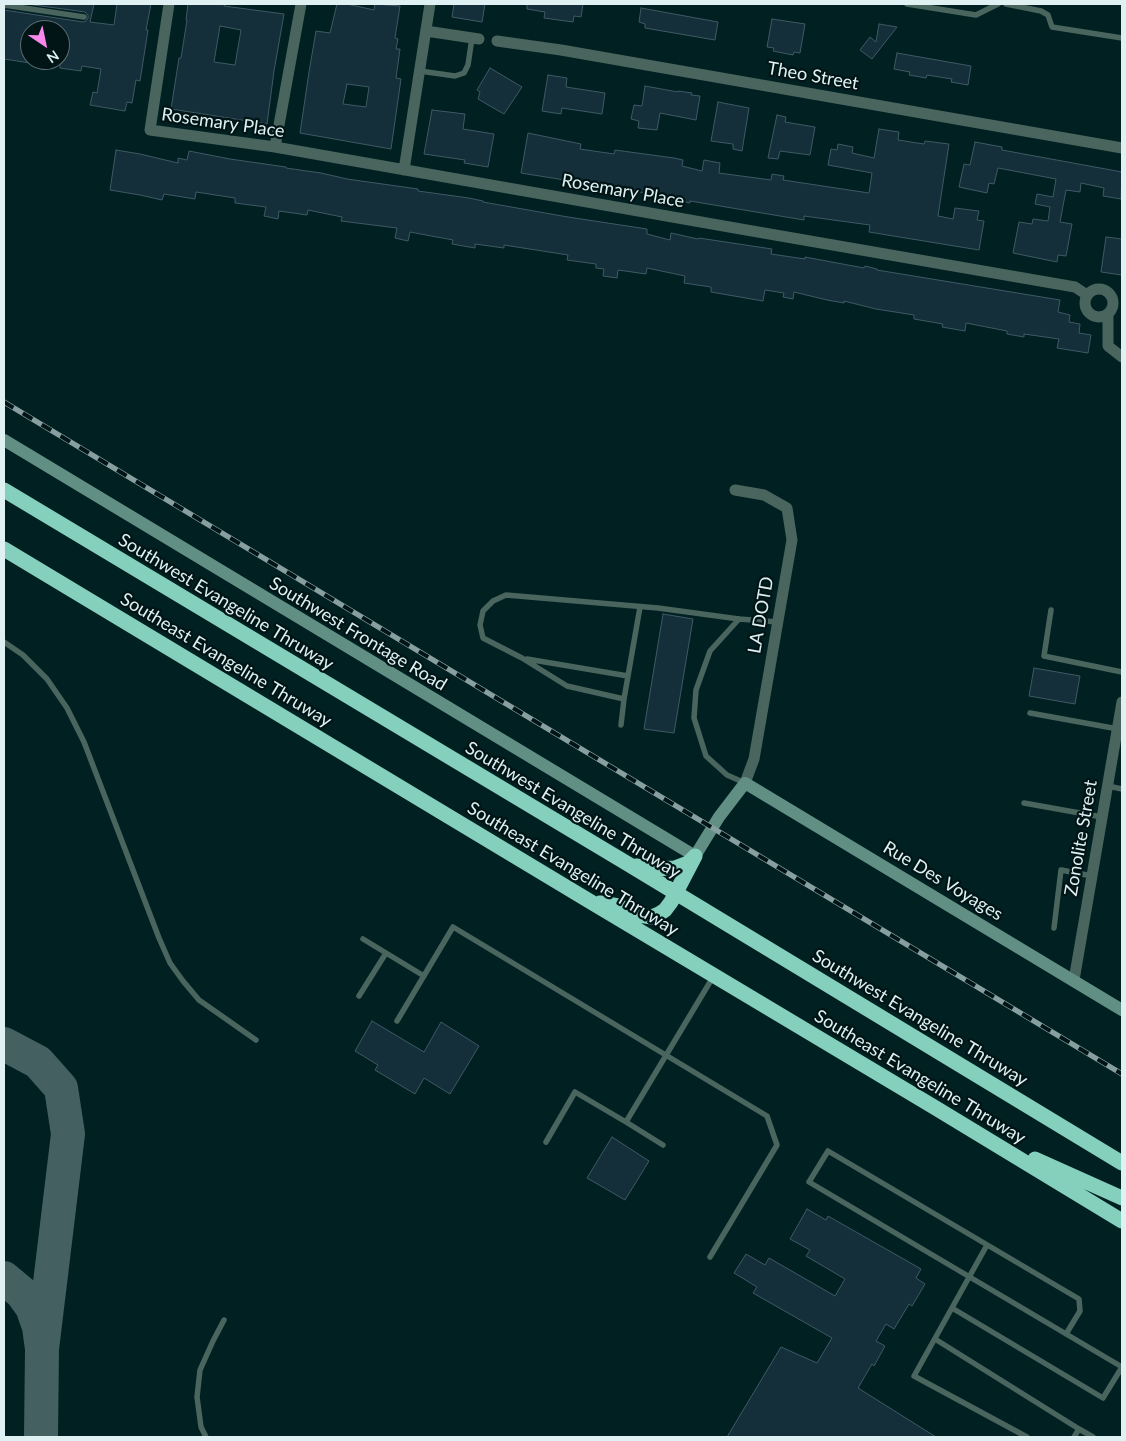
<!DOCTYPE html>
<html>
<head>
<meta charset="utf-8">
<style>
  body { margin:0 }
  #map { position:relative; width:1126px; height:1441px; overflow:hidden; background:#002022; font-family:Lato,sans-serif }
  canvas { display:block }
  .frame { position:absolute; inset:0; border:5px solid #dff1f2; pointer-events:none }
  .north { position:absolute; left:20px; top:20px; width:50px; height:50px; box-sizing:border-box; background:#011517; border:1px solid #5a6d6f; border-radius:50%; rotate:146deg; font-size:14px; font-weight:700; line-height:20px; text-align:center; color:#dff1f2 }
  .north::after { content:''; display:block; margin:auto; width:18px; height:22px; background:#f888ea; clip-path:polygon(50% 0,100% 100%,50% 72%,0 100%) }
</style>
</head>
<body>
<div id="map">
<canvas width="1126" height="1441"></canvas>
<div class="frame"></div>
<div class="north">N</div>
</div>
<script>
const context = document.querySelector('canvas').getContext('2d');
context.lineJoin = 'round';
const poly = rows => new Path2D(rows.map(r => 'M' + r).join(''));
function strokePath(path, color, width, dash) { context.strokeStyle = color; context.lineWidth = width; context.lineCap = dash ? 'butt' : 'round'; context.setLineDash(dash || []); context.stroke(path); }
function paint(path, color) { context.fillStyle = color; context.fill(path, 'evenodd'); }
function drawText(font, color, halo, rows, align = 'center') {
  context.font = font + ' Lato,sans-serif'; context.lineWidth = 4.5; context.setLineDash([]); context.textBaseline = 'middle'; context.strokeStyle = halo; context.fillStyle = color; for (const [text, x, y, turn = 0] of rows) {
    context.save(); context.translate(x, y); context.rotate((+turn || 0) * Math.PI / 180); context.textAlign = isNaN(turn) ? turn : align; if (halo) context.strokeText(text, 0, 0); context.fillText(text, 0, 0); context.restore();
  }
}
const taxiway = poly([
  [4,1044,38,1062,61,1088,68,1134,42,1349],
  [4,1278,22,1293,32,1307,39,1327,42,1349,41,1437]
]);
const building = poly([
  [27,4,94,4,90,22,114,25,117,4,151,4,146,30,148,30,140,81,136,80,132,103,127,102,125,111,90,105,93,92,97,93,101,69,82,66,81,71,60,68,60,30,30,30,30,63,4,59,4,10,83,22,86,21,88,18,88,15,85,12,27,4],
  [188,4,225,4,224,6,284,14,274,71,267,124,171,109,179,58,181,58,187,20,186,20,188,4],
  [220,26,241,30,235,65,214,62,220,26],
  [337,4,347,4,374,10,375,4,400,6,395,38,398,39,396,49,400,49,396,78,401,79,391,149,300,133,309,72,316,31,330,33,337,4],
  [347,84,369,87,366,107,343,104,347,84],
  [454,4,485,4,482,22,452,17,454,4],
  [527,4,583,4,581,17,574,16,573,22,544,18,545,12,527,9,527,4],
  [641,8,718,22,715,40,645,28,645,24,639,22,641,8],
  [772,19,805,24,800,53,794,52,793,55,773,51,774,48,767,47,772,19],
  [879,24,897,27,872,59,860,50,870,37,876,42,879,24],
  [897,53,971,66,968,85,951,82,952,79,927,75,926,78,909,75,910,72,894,69,897,53],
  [490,68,522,87,504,114,478,99,480,92,477,90,490,68],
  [548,75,567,78,566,87,605,93,602,114,562,108,561,114,542,111,548,75],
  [645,86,678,92,678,91,692,93,691,95,700,96,696,120,660,113,657,130,638,128,639,121,631,119,634,105,642,106,645,86],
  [718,102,749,108,742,151,733,149,733,144,711,141,718,102],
  [432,110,465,114,463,129,494,134,488,167,464,163,465,160,424,154,432,110],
  [777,115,786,117,785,122,815,127,810,155,780,151,778,159,768,158,777,115],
  [879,129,899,132,898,140,924,144,925,141,949,144,938,216,953,219,955,208,979,211,977,220,984,221,979,250,869,232,870,225,804,216,804,220,690,201,690,203,676,200,677,198,521,173,528,133,581,144,580,149,614,154,615,150,674,158,683,160,682,166,702,171,704,160,720,163,719,173,771,180,772,174,784,176,783,180,869,193,872,173,828,165,831,149,837,150,838,144,853,147,852,153,874,158,879,129],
  [975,142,1002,147,1002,150,1122,172,1121,199,1103,196,1104,188,1081,183,1080,192,1066,190,1060,222,1072,224,1066,256,1058,255,1057,262,1013,253,1019,222,1032,224,1033,219,1048,221,1050,207,1035,204,1037,194,1053,197,1056,179,998,168,994,184,989,183,987,193,959,187,964,164,970,165,975,142],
  [116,150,140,154,178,163,178,158,187,160,189,151,230,159,286,167,286,168,321,173,347,179,418,189,418,191,469,198,483,201,483,202,568,217,647,229,647,234,670,240,671,233,698,239,699,238,772,249,771,254,805,259,805,257,864,268,865,266,877,269,877,270,1060,300,1058,312,1070,315,1069,322,1080,324,1079,333,1091,335,1088,353,1057,348,1059,339,1024,334,1024,337,1007,334,1007,331,966,323,965,331,942,327,943,324,914,319,914,315,876,309,844,301,844,303,827,300,794,292,793,299,783,297,784,293,765,290,763,301,711,292,711,287,684,283,685,276,647,268,646,274,618,270,617,278,603,276,604,269,596,268,596,264,567,260,568,255,504,245,504,248,475,244,475,248,452,244,453,240,410,232,408,241,395,238,397,228,341,221,342,217,308,210,307,215,279,211,278,219,264,216,266,207,235,203,235,198,196,192,195,199,164,194,162,200,140,195,110,190,116,150],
  [1106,237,1122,239,1122,275,1101,272,1106,237],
  [663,614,693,619,674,733,644,729,663,614],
  [1034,668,1080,676,1075,704,1029,696,1034,668],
  [372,1021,424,1052,441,1022,479,1046,450,1094,424,1078,415,1094,375,1070,378,1065,355,1051,372,1021],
  [612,1137,649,1161,625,1200,587,1178,612,1137],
  [807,1209,826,1220,828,1216,921,1269,916,1278,925,1284,912,1306,909,1304,894,1329,886,1324,876,1341,885,1346,874,1366,872,1364,858,1388,936,1437,727,1437,781,1347,817,1363,832,1338,753,1293,757,1287,734,1273,746,1254,765,1265,769,1258,835,1296,845,1279,806,1256,810,1250,790,1239,807,1209]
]);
const lane = poly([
  [907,4,976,15,998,4],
  [1006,4,1041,11,1048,15,1052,27,1122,38],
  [4,5,84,17],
  [420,71,455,76,464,73,468,65,472,38],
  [640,607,624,699,567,686,522,658,483,638,480,625,483,611,493,601,506,595,658,608,739,619,778,622],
  [1051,610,1044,656,1122,672],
  [739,619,710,651,696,690,694,718,706,756,727,775,745,783],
  [4,642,23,655,47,679,67,708,84,742,159,938,170,963,183,981,199,1000,256,1040],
  [527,659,628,676],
  [1030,713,1118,729],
  [621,725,624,699],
  [1108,786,1122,789],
  [1024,803,1102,817],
  [1054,928,1061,870,1092,876],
  [363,939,424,976],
  [359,996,386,953],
  [397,1021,453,927,767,1116,777,1145,710,1257],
  [546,1142,575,1092,626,1122],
  [663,1145,626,1122,713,977],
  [987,1245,914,1376,1027,1437],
  [952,1308,1103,1398,1122,1367],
  [1066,1334,1080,1311,1079,1299,828,1151,809,1182,1122,1367],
  [935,1339,1079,1429,1074,1437],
  [1079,1429,1093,1437],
  [206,1437,201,1427,197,1397,200,1370,213,1341,224,1320]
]);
const street = poly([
  [169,4,150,130,275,147,735,228,1075,287,1087,295],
  [426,31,479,39],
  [497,41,561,50,1122,148],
  [275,147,301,4],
  [404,170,430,4],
  '1085 303a14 14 0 1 1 28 0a14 14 0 1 1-28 0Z',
  [1108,314,1108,346,1122,357],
  [735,490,764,495,787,508,792,540,754,759,745,783],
  [1074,980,1122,702]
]);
const secondary = poly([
  [4,440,695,856,719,817,745,783,1122,1010]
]);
const highway = poly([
  [4,490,628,864,1122,1163],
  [4,549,591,902,934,1107,1122,1221],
  [636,866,653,869,675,868,688,863,694,857],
  [600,903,619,906,638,915,652,917,659,914,665,910,671,902,695,856],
  [1035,1159,1122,1198]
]);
const rail = poly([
  [4,402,1122,1074]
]);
const streetNames = [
  ["Theo Street",813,76,10],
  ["Rosemary Place",223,123,8],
  ["Rosemary Place",623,191,10],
  ["Southwest Evangeline Thruway",226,602,31],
  ["LA DOTD",761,615,-80],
  ["Southwest Frontage Road",358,634,31],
  ["Southeast Evangeline Thruway",226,660,31],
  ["Southwest Evangeline Thruway",573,810,31],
  ["Zonolite Street",1081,838,-80],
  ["Southeast Evangeline Thruway",573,869,31],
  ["Rue Des Voyages",943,881,31],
  ["Southwest Evangeline Thruway",920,1018,31],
  ["Southeast Evangeline Thruway",920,1077,31]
];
strokePath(taxiway, '#446061', 34);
paint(building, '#152f3a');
strokePath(building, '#3f5965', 1);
strokePath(lane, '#49655e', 5.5);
strokePath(street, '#49655e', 11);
strokePath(secondary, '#618f84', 12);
strokePath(highway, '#85cfbd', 15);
strokePath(rail, '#889fa0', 5.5);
strokePath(rail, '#011517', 4, [11]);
drawText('18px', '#dff1f2', '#011517', streetNames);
</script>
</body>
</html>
